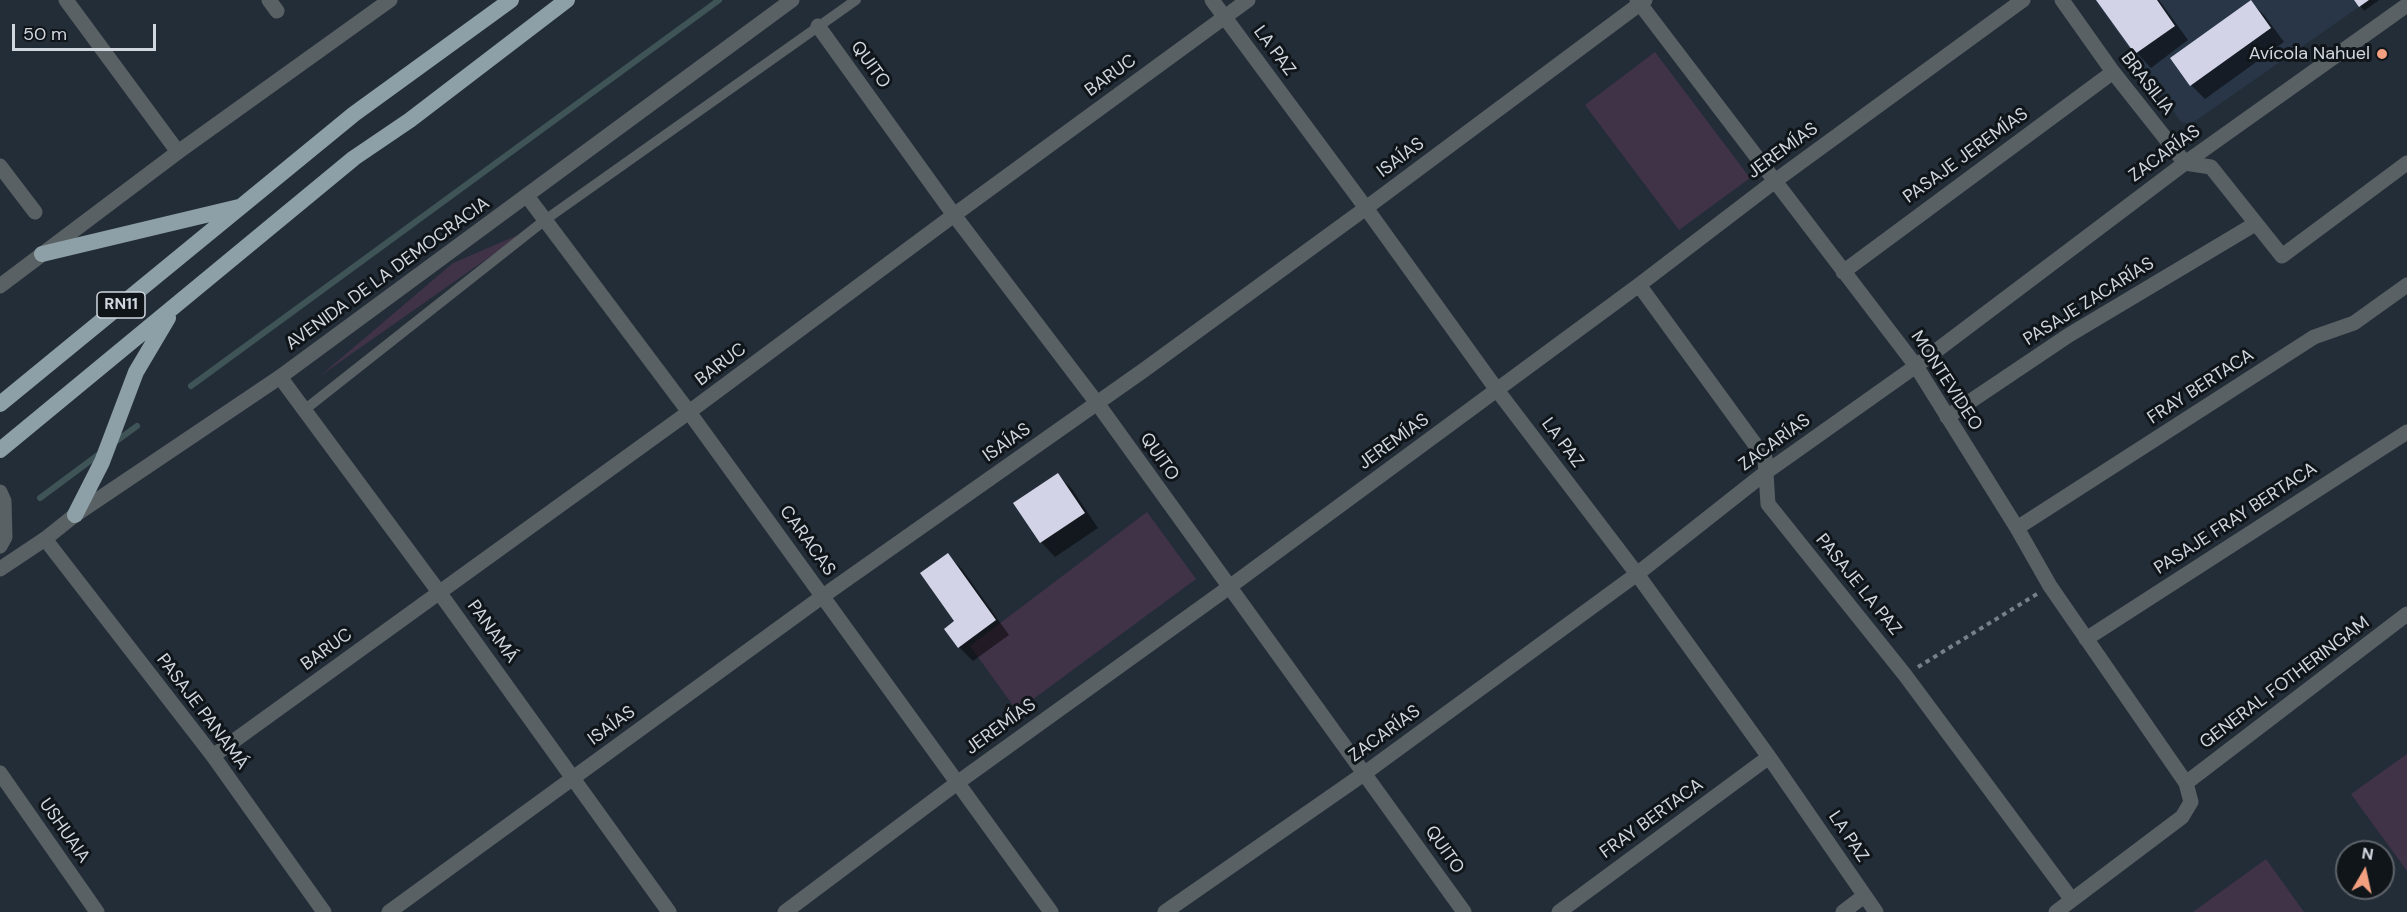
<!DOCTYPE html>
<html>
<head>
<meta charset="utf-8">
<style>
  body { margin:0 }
  #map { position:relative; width:2407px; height:912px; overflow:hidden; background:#232d38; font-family:"DM Sans",sans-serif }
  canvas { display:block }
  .north { position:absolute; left:2335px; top:840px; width:60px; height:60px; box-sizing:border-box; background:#10151a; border:2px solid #5d6369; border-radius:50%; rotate:9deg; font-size:16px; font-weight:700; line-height:24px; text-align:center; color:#d1d7df }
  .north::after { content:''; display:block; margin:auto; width:21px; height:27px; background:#f2a07f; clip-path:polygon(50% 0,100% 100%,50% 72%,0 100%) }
  .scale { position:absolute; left:12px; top:24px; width:144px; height:27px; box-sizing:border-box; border:3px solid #d1d7df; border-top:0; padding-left:8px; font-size:18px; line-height:21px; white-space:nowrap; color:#d1d7df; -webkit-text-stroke:4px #10151a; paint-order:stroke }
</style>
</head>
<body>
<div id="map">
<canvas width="2407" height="912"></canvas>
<div class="north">N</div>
<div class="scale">50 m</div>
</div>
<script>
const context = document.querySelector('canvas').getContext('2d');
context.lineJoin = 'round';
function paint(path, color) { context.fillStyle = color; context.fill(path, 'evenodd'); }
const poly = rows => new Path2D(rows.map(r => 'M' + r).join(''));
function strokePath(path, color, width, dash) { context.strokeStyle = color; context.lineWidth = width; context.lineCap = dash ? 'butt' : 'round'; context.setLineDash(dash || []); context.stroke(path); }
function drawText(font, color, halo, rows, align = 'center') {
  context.font = font + ' "DM Sans",sans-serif'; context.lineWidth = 6; context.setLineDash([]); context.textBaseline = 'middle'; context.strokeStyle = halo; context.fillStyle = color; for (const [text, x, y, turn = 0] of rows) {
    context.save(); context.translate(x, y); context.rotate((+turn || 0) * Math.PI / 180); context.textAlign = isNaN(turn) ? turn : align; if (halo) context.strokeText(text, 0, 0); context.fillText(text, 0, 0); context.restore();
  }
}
const built = poly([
  [2095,0,2354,0,2359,7,2191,124,2181,122]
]);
const green = poly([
  [1655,52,1750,178,1679,230,1585,105],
  [525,232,320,376,453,263],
  [1147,512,1196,579,1017,711,970,646],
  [2407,754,2407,871,2351,794],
  [2266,859,2304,912,2193,912]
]);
const shadow = poly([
  [2098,0,2159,0,2188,40,2151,68,2137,53],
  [2356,0,2379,0,2364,11],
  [2251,2,2265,16,2284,42,2205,99,2191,85],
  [1058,475,1072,489,1098,528,1055,557,1041,542,1015,504],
  [948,555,962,569,1009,635,973,661,959,647]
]);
const stream = poly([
  [191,386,719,0],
  [115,442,137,426],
  [40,498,102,452]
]);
const building = poly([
  [2096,0,2157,0,2175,26,2135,54],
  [2251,0,2271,28,2190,86,2170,58],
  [2354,0,2369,0,2359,7],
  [1058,473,1085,513,1040,543,1013,503],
  [948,553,996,620,958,648,944,629,954,621,920,573]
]);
const path = poly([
  [1918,667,2037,594]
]);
const service = poly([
  [303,411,545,220,856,0]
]);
const minor = poly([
  [66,0,178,152],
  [269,0,277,11],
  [1212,0,1366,208,1497,390,1637,574,1769,757,1876,912],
  [1637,0,1916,366,2017,528,2050,586,2186,783,2191,802,2182,817,2056,912],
  [2062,0,2113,72,2185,163,2211,167,2282,256,2407,163],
  [818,26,954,215,1097,403,1464,912],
  [0,166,35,212],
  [527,196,689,412,1051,912],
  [1843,272,2113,72],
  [1639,285,1765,458,1768,504,1905,675,2072,900],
  [280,377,439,592,669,912],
  [1947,417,2069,335,2255,224],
  [2017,528,2314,337,2354,323,2407,285],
  [45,539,213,756,324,912],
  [2086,639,2407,432],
  [213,756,689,412,954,215,1248,0],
  [2186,783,2407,614],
  [785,912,957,783,1228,588,1639,285,1775,181,2023,0],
  [1165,912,1365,773,1637,574,1765,473,1916,366,2185,163,2407,5],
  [1559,912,1769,757],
  [1843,912,1864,896]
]);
const tertiary = poly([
  [0,286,178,152,390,0],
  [0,492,4,501,5,537,0,546],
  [0,569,45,539,75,515,280,377,792,0],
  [0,773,97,912],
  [389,912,823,596,1144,370,1366,208,1645,0]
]);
const trunk = poly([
  [42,254,239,207],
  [0,404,354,114,511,0],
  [0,450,354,158,410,120,567,0],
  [75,515,102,462,136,372,168,318]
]);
const markers = [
  [2382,54,6,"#f2a07f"]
];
const shields = [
  [121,305,48]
];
const shieldNames = [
  ["RN11",121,305]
];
const streetNames = [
  ["LA PAZ",1274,51,53],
  ["QUITO",870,65,54],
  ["BARUC",1111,76,-36],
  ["BRASILIA",2147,84,52],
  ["JEREMÍAS",1783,151,-36],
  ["ZACARÍAS",2165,154,-36],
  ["PASAJE JEREMÍAS",1966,156,-36],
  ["ISAÍAS",1401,158,-37],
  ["AVENIDA DE LA DEMOCRACIA",388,274,-36],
  ["PASAJE ZACARÍAS",2089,302,-32],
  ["BARUC",721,365,-37],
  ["MONTEVIDEO",1946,381,57],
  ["FRAY BERTACA",2201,387,-33],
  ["JEREMÍAS",1394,442,-36],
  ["ISAÍAS",1007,443,-35],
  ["LA PAZ",1562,443,53],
  ["ZACARÍAS",1775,443,-36],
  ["QUITO",1159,457,55],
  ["PASAJE FRAY BERTACA",2236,519,-33],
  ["CARACAS",807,541,54],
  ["PASAJE LA PAZ",1858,585,51],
  ["PANAMÁ",492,632,54],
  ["BARUC",327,650,-36],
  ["GENERAL FOTHERINGAM",2285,683,-37],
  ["PASAJE PANAMÁ",202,712,53],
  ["ISAÍAS",612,726,-36],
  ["JEREMÍAS",1001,727,-36],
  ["ZACARÍAS",1385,734,-36],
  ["FRAY BERTACA",1652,819,-36],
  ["USHUAIA",64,831,55],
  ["LA PAZ",1848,837,56],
  ["QUITO",1444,850,55]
];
const poiNames = [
  ["Avícola Nahuel",2370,54]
];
paint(built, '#283647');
paint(green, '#403347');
paint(shadow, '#0007');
strokePath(stream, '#3f5456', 6);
paint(building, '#d2d3e6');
strokePath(path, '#777f89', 4, [4.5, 4.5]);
strokePath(service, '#596164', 10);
strokePath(minor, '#596164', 15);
strokePath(tertiary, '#596164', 15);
strokePath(trunk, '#8ea0a7', 16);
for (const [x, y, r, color] of markers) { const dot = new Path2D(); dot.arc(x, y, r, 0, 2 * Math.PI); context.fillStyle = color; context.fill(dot); strokePath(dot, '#10151a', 2); }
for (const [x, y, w] of shields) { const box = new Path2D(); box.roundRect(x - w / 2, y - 13, w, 26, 4.5); context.fillStyle = '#10151a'; context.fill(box); strokePath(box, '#d1d7df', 1.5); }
drawText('bold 16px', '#d1d7df', null, shieldNames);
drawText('18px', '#d1d7df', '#10151a', streetNames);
drawText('18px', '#d1d7df', '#10151a', poiNames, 'right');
</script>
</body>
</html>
